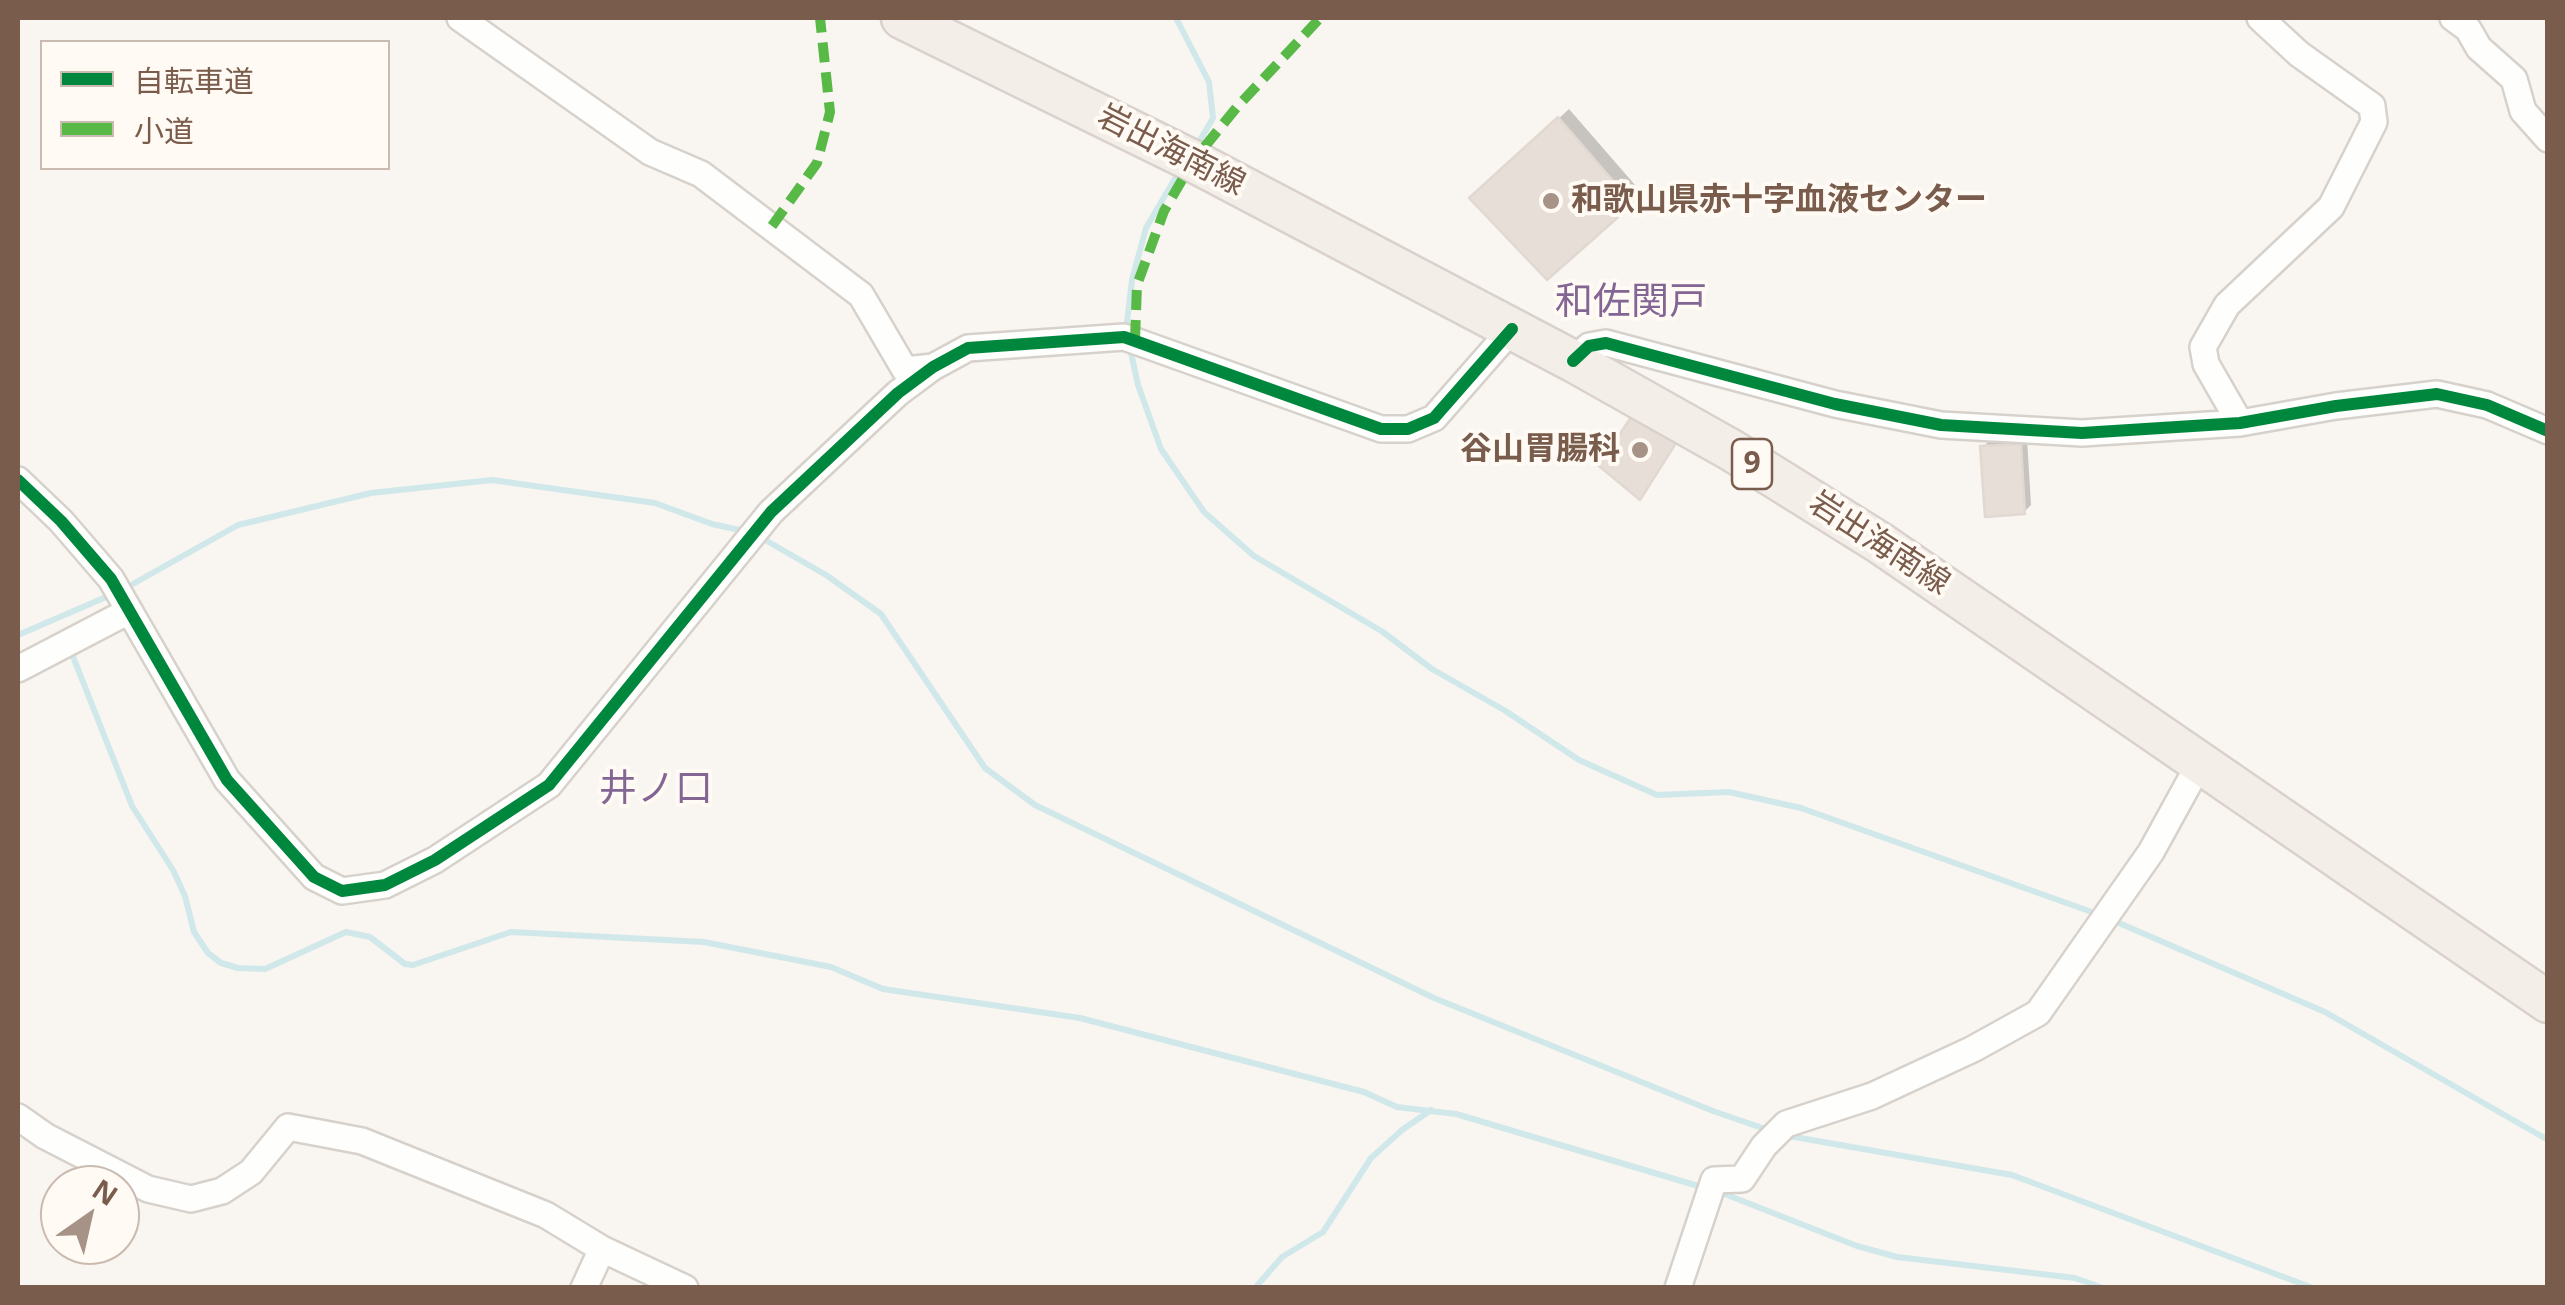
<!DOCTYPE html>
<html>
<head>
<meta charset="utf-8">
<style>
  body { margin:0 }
  #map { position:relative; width:2565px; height:1305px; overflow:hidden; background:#f9f5f0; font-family:"Open Sans","Noto Sans JP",sans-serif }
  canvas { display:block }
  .frame { position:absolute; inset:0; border:20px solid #7a5c4d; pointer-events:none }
  .legend { position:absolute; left:40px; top:40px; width:350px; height:130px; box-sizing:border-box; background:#fffaf3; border:2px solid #cabbb1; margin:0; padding:12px 18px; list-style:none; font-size:30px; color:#7a5c4d }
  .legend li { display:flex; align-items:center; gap:20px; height:50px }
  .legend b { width:50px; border:2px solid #cabbb1 }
  .north { position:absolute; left:40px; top:1165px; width:100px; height:100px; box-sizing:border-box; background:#fffaf3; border:2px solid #cabbb1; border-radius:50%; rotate:34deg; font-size:28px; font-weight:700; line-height:40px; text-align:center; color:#7a5c4d }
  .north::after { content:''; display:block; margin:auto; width:35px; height:45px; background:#a69286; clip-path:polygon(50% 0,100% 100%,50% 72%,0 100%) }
</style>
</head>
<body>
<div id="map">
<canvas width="2565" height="1305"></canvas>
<div class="frame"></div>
<ul class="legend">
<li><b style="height:12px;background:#00873e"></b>自転車道</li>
<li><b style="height:12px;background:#58b947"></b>小道</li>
</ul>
<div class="north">N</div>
</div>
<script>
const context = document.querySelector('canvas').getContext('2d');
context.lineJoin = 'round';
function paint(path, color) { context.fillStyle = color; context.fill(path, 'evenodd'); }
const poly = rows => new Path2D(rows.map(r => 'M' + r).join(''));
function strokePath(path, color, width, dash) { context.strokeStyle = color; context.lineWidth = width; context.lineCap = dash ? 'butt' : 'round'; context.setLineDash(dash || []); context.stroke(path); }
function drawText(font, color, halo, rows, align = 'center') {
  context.font = font + ' "Open Sans","Noto Sans JP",sans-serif'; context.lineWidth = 8; context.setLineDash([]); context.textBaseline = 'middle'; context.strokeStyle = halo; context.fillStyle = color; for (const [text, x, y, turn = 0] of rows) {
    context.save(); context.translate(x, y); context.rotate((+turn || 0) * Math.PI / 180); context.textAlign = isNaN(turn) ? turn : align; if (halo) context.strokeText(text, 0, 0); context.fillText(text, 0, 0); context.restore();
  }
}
const shadow = poly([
  [1569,109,1642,193,1632,203,1482,189],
  [2027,438,2031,505,2024,512,1983,447,1990,440]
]);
const stream = poly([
  [1176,18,1209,82,1213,118,1196,147],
  [1126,330,1132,280,1146,228,1180,170],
  [1130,348,1138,385,1161,449,1204,512,1254,556,1383,632,1432,669,1504,710,1579,760,1657,795,1729,792,1801,808,2100,915],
  [760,537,826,575,881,614,985,768,1035,805,1434,998,1713,1111,1771,1131],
  [124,589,238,525,371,493,492,480,655,503,712,524,744,531],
  [18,635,113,594],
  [69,656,72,654,132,806,173,870,185,896,194,932,208,953,221,963,238,968,265,969,346,932,370,937,405,964,413,965,511,932,704,942,831,967,883,989,1080,1018,1364,1092,1397,1107,1456,1114,1705,1188],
  [2112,920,2325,1012,2548,1140],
  [1783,1135,2012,1175,2313,1288],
  [1717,1191,1857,1246,1897,1257,2075,1278,2103,1288],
  [1255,1288,1282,1257,1323,1232,1371,1158,1402,1130,1431,1110]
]);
const building = poly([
  [1558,117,1633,204,1547,280,1469,198,1558,117],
  [1635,411,1681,435,1640,500,1599,466,1635,411],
  [2021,444,2025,514,1985,517,1980,446,2021,444]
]);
const minor = poly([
  [460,18,650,152,701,174,861,295,905,370,933,367],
  [2453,18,2468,29,2479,48,2514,79,2523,111,2548,139],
  [1573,361,1589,346,1606,343,1835,404,1941,425,2082,433,2240,423,2336,406,2437,394,2487,405,2548,431],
  [2240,423,2206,364,2203,347,2227,305,2331,207,2374,122,2372,106,2299,54,2260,18],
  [18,480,61,521,111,579,227,780,314,877,342,891,385,885,435,860,549,785,771,512,898,393,933,367,968,348,1124,337,1381,429,1408,429,1434,418,1512,329],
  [18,669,129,611],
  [18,1117,45,1136,148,1189,191,1199,222,1191,251,1172,288,1127,362,1141,546,1215,602,1249,685,1288],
  [584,1288,602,1249],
  [1678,1288,1714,1180,1742,1179,1764,1146,1786,1124,1872,1096,1973,1049,2038,1013,2151,852,2201,761]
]);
const primary = poly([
  [902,18,1193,161,1573,361,1731,450,1880,543,2548,1002]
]);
const quiet = poly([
  [772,226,817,163,830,112,820,18],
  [1135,340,1137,285,1164,211,1193,161,1237,107,1320,18]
]);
const cycleway = poly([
  [1573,361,1589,346,1606,343,1835,404,1941,425,2082,433,2240,423,2336,406,2437,394,2487,405,2548,431],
  [18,480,61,521,111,579,227,780,314,877,342,891,385,885,435,860,549,785,771,512,898,393,933,367,968,348,1124,337,1381,429,1408,429,1434,418,1512,329]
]);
const markers = [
  [1551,201,10,"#a69286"],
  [1640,450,10,"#a69286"]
];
const shields = [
  [1752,464,40]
];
const shieldNames = [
  ["9",1752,464]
];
const streetNames = [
  ["岩出海南線",1171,151,27],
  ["岩出海南線",1879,544,33]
];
const poiNames = [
  ["和歌山県赤十字血液センター",1571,201],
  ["谷山胃腸科",1620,450,"right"]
];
const quarterNames = [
  ["和佐関戸",1631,303],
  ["井ノ口",656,790]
];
paint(shadow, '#0003');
strokePath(stream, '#d0e8ea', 6);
paint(building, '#e6ded7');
strokePath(building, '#e2d8d2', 2.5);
strokePath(minor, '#d7d1cb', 30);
strokePath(primary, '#dad1cc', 45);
strokePath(minor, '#fefefd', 25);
strokePath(primary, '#f3eee8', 40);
strokePath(quiet, '#58b947', 10, [20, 10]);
strokePath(cycleway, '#00873e', 12);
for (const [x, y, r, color] of markers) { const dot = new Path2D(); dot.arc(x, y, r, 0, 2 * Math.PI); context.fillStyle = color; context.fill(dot); strokePath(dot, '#fffaf3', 4); }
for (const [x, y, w] of shields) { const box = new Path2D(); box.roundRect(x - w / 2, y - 25, w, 50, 8); context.fillStyle = '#fffaf3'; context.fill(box); strokePath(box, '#7a5c4d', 2.5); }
drawText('bold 30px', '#7a5c4d', null, shieldNames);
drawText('32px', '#7a5c4d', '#fffaf3', streetNames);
drawText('bold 32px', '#7a5c4d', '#fffaf3', poiNames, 'left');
drawText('38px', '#846695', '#fffaf3', quarterNames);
</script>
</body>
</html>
